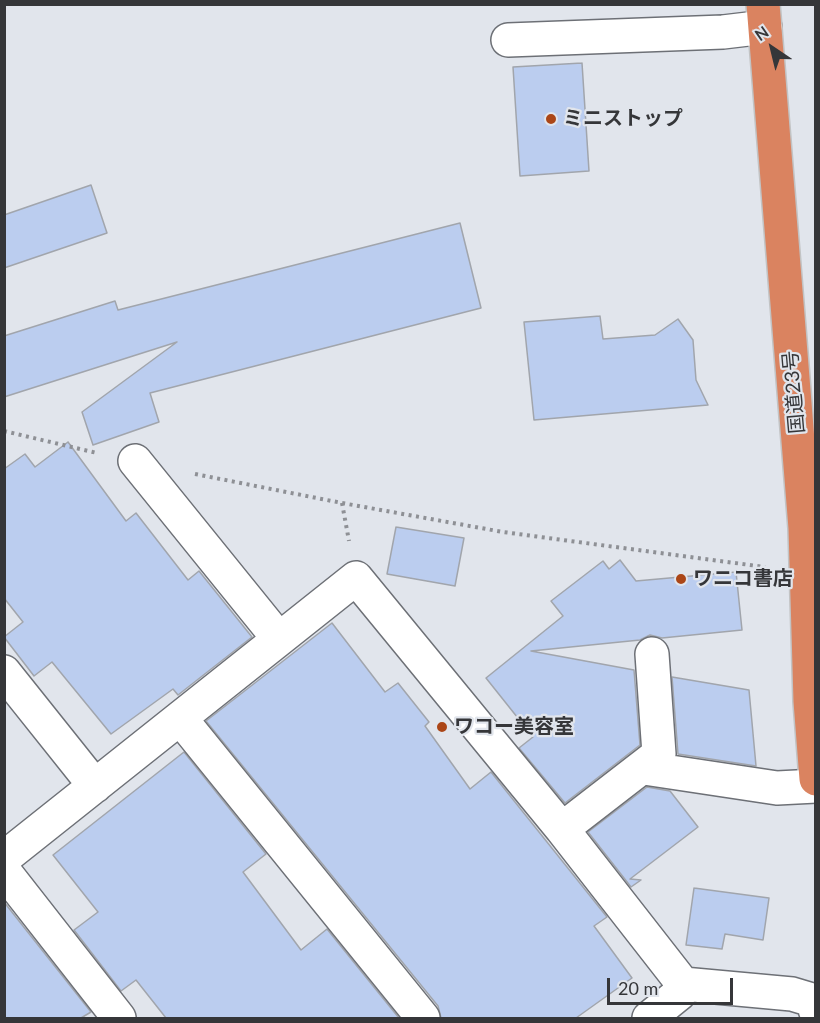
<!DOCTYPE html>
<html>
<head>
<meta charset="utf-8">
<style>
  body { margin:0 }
  #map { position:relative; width:820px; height:1023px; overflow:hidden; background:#e1e5ec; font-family:Lato,sans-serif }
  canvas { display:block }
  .frame { position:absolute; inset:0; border:6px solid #353639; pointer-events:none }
  .north { position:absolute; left:742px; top:18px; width:60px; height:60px; -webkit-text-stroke:4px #e1e5ec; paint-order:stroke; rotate:325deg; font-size:16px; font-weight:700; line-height:24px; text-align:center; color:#353639 }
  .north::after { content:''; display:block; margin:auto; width:21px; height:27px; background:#353639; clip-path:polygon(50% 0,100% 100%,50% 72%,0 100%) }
  .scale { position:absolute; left:607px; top:978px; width:126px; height:27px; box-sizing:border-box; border:3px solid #353639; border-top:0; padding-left:8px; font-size:18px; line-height:21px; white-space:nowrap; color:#353639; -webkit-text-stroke:4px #e1e5ec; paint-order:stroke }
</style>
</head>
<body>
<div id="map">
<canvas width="820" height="1023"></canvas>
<div class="frame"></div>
<div class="north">N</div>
<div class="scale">20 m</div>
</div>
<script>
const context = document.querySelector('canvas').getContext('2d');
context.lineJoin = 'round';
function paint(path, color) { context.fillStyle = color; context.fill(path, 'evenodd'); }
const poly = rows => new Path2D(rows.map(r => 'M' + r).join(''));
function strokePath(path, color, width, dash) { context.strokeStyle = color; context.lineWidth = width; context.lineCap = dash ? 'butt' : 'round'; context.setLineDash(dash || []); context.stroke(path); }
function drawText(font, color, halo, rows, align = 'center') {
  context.font = font + ' Lato,"Noto Sans JP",sans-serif'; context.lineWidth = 4.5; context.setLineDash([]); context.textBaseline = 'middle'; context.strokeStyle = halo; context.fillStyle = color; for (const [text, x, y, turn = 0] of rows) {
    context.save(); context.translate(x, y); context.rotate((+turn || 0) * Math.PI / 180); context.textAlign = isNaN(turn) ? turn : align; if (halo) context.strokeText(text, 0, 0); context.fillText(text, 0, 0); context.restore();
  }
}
const building = poly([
  [582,63,589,171,520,176,513,67,582,63],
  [91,185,107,233,4,268,4,215,91,185],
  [460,223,481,308,150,393,159,422,93,445,82,412,177,342,4,397,4,336,115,301,118,310,460,223],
  [600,316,603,339,655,335,678,319,693,340,696,380,708,405,534,420,524,322,600,316],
  [68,442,126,521,136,513,188,580,199,571,252,637,178,695,173,689,111,734,52,662,34,676,4,637,23,622,4,598,4,469,25,454,35,467,68,442],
  [396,527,464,538,455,586,387,574,396,527],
  [620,560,636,581,736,572,742,630,662,638,650,635,640,640,531,651,634,670,640,745,565,803,519,748,533,737,486,678,563,616,551,601,603,561,609,569,620,560],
  [332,623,385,692,398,683,429,722,425,726,470,789,491,772,607,917,594,926,632,978,576,1018,441,1018,438,1006,206,721,332,623],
  [672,677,749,690,756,766,678,754,672,677],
  [184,752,266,854,243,872,301,950,327,929,399,1018,166,1018,136,980,121,991,74,930,98,912,53,855,184,752],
  [647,787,670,791,698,827,630,879,641,880,631,887,588,832,647,787],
  [694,888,769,898,763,940,725,934,722,949,686,945,694,888],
  [4,902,91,1012,81,1018,4,1018,4,902]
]);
const path = poly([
  [4,431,97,453],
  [195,474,342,503,503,532,765,567],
  [342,503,349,541]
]);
const minor = poly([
  [508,40,723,32,765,27],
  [135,461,279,639],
  [4,672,95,786],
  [180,718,423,1018],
  [644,768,777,788,816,786],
  [562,829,659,754,652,654],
  [4,858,356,578,562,829,683,984,792,994,812,1000,816,1012],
  [4,871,119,1018],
  [649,1018,680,993,683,984]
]);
const highway = poly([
  [763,4,805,528,810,701,816,779]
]);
const markers = [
  [551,119,6,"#ab4617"],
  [681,579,6,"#ab4617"],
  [442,727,6,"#ab4617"]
];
const poiNames = [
  ["ミニストップ",563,119],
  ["ワニコ書店",693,579],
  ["ワコー美容室",454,727]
];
const streetNames = [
  ["国道23号",794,392,-95]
];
paint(building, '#bbcdef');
strokePath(building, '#a1a5ac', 1.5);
strokePath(minor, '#6d7076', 36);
strokePath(highway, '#c2c3c4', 36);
strokePath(path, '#8e9095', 4, [3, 4.5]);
strokePath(minor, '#fff', 33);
strokePath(highway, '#da8360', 33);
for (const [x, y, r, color] of markers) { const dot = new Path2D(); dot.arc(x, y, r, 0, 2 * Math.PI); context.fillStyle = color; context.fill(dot); strokePath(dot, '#e1e5ec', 2); }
drawText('bold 20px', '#353639', '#e1e5ec', poiNames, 'left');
drawText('20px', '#353639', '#e1e5ec', streetNames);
</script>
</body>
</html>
